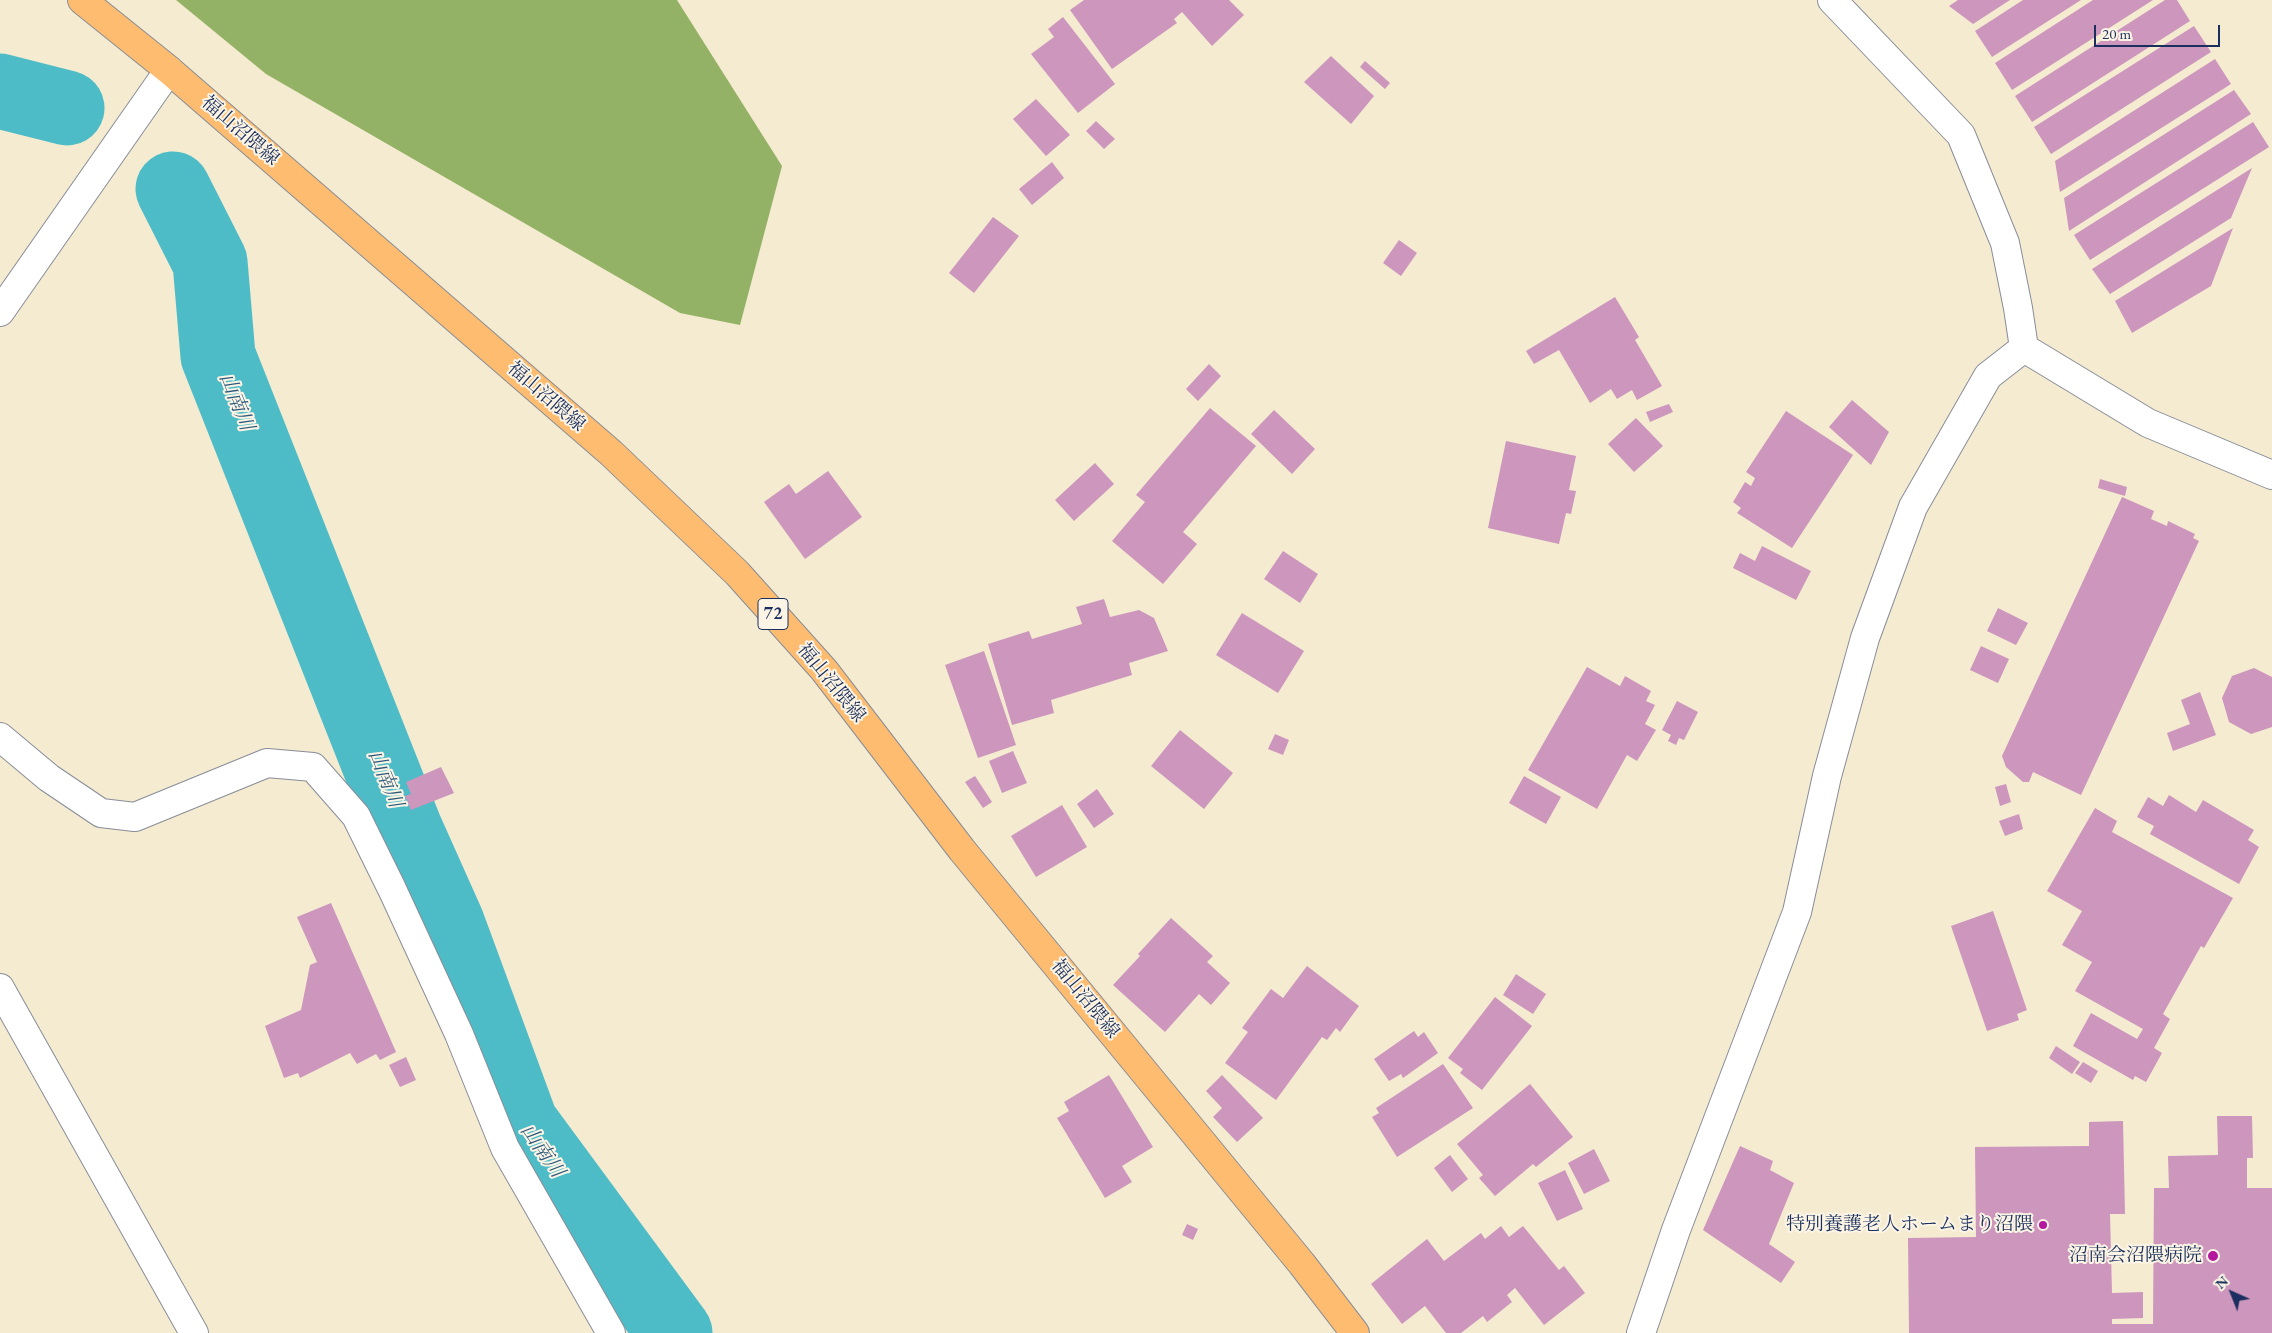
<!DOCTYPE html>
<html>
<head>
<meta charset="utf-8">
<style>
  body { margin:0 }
  #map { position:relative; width:2272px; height:1333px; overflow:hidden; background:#f4ebd1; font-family:"EB Garamond",serif }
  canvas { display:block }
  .north { position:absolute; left:2207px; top:1268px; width:50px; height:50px; -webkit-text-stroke:4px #fcf5e5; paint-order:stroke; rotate:316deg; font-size:14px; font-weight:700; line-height:20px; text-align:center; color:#1b2f5e }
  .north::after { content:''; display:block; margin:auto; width:18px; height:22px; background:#1b2f5e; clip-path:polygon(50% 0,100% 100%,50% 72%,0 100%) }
  .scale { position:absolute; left:2094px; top:25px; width:126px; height:22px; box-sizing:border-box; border:2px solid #1b2f5e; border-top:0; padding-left:6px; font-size:15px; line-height:18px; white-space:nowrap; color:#1b2f5e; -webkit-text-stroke:4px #fcf5e5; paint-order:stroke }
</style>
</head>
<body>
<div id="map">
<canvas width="2272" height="1333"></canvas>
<div class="north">N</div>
<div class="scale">20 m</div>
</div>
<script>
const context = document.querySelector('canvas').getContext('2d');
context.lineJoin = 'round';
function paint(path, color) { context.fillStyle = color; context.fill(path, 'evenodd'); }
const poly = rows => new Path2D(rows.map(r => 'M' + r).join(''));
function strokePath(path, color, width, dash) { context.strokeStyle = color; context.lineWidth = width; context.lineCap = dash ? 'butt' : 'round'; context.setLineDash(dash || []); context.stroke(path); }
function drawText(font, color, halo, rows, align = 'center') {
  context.font = font + ' "EB Garamond","Noto Serif JP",serif'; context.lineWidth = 4; context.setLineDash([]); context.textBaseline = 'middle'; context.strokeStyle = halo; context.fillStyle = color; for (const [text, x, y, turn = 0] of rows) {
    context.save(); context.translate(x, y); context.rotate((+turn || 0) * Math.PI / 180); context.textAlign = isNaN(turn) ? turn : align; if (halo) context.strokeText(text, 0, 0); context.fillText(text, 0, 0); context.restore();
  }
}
const forest = poly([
  [176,0,677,0,782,166,740,325,680,313,266,74]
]);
const river = poly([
  [0,91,67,108],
  [173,189,210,262,218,356,405,829,447,923,521,1124,675,1333]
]);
const building = poly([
  [1084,0,1229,0,1244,15,1212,46,1182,12,1174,19,1177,23,1112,69,1070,10],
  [1958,0,2010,0,1973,24,1949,6],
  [2023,0,2081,0,1992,57,1975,31],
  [2093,0,2153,0,2012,90,1995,63],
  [2165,0,2177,0,2190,21,2032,122,2015,96],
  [1063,17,1115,84,1078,113,1031,54,1054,37,1048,29],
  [2194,26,2211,52,2051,154,2034,127],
  [1331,56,1374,96,1351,124,1304,82],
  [2215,59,2231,84,2060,192,2055,161],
  [1365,61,1390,83,1385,89,1360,67],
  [2234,90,2251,114,2069,231,2064,198],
  [1036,99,1070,135,1046,156,1013,119],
  [1096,121,1115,139,1104,149,1086,131],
  [2253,122,2269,147,2090,260,2074,235],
  [1052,162,1064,178,1032,205,1019,189],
  [2252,168,2231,218,2110,294,2092,269],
  [993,217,1019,236,974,293,949,273],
  [2233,228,2211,286,2132,333,2115,301],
  [1399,240,1417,253,1401,276,1383,263],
  [1615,297,1639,337,1635,340,1662,386,1637,400,1632,390,1617,399,1611,389,1590,403,1559,350,1534,364,1526,351],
  [1209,364,1221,376,1198,401,1186,389],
  [1852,400,1889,432,1871,465,1829,427],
  [1669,404,1673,412,1650,422,1646,412],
  [1210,408,1256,446,1183,532,1197,544,1163,584,1112,541,1145,502,1136,495],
  [1274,410,1315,449,1292,474,1251,434],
  [1786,411,1853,455,1792,548,1737,513,1741,508,1733,502,1745,482,1751,486,1755,478,1746,472],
  [1636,418,1663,446,1634,472,1608,444],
  [1506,441,1576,456,1569,490,1576,491,1571,514,1566,513,1559,544,1488,528],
  [1095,463,1114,484,1074,521,1055,500],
  [828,471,862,517,805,559,764,502,789,484,796,494],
  [2100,479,2127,487,2125,496,2098,488],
  [2122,497,2154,511,2151,519,2167,526,2168,521,2195,534,2193,538,2199,541,2081,795,2033,772,2029,782,2023,782,2006,767,2002,756],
  [1762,546,1811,571,1796,600,1733,568,1740,553,1755,561],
  [1283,551,1318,574,1300,603,1264,579],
  [1104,599,1110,617,1139,610,1154,618,1168,651,1129,663,1132,675,1051,700,1054,713,1012,725,988,644,1029,631,1032,639,1082,624,1076,607],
  [1998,608,2028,623,2016,645,1987,631],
  [1242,613,1304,651,1278,693,1216,655],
  [1981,646,2009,659,1998,683,1970,670],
  [984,651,1016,745,978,758,945,665],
  [1587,667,1620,686,1625,676,1651,691,1646,701,1655,705,1645,724,1656,730,1637,761,1627,755,1597,809,1528,770],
  [2254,668,2272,677,2272,727,2251,734,2229,722,2222,698,2232,676],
  [2200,692,2216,735,2173,751,2167,733,2190,724,2181,700],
  [1677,701,1698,712,1684,740,1679,738,1676,745,1668,741,1671,735,1662,730],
  [1180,730,1233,773,1204,809,1151,766],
  [1275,734,1289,740,1283,755,1268,749],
  [1013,751,1027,783,1002,793,989,761],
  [441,767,454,793,411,810,405,796,411,794,406,782],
  [975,776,992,802,983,808,965,782],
  [1524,776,1561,797,1546,824,1509,803],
  [2006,784,2011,802,2000,806,1995,787],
  [1097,789,1114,814,1094,828,1077,804],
  [2169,795,2196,812,2203,800,2254,830,2248,840,2259,847,2239,884,2150,834,2154,826,2137,817,2148,797,2163,806],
  [1062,805,1087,847,1036,877,1011,836],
  [2095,808,2117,821,2112,832,2233,898,2204,948,2201,946,2163,1014,2170,1019,2154,1048,2162,1053,2146,1082,2135,1076,2133,1080,2073,1046,2091,1013,2137,1039,2143,1029,2075,991,2092,962,2062,945,2082,911,2047,891],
  [2019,814,2023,829,2005,836,1999,821],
  [331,903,396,1052,380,1060,376,1054,357,1064,350,1053,300,1078,298,1073,284,1078,265,1026,301,1010,310,965,317,962,297,917],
  [1993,911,2027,1010,2017,1014,2019,1020,1987,1031,1951,926],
  [1171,918,1213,956,1207,962,1230,983,1211,1005,1199,994,1165,1032,1113,985,1140,956,1138,954],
  [1307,966,1359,1006,1340,1032,1336,1028,1327,1040,1322,1037,1276,1100,1225,1063,1248,1032,1242,1028,1271,989,1283,998],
  [1516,974,1546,994,1533,1014,1503,995],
  [1495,997,1532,1026,1482,1090,1460,1073,1463,1069,1448,1058],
  [1414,1031,1418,1037,1424,1032,1438,1053,1403,1078,1401,1074,1389,1081,1374,1059],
  [2056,1046,2080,1062,2072,1074,2049,1058],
  [406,1057,416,1080,400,1087,389,1065],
  [2083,1062,2098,1071,2091,1083,2075,1073],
  [1443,1064,1473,1108,1397,1157,1372,1117,1379,1113,1376,1108],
  [1109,1075,1153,1147,1122,1166,1132,1182,1105,1198,1057,1118,1069,1111,1064,1102],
  [1222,1075,1263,1118,1237,1142,1213,1117,1222,1108,1206,1091],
  [1530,1084,1573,1137,1536,1167,1533,1164,1495,1196,1479,1178,1483,1175,1457,1144],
  [2217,1116,2252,1116,2253,1158,2247,1158,2247,1188,2272,1188,2272,1333,1909,1333,1908,1238,1976,1237,1975,1147,2089,1146,2089,1122,2123,1121,2125,1214,2110,1214,2112,1293,2143,1292,2143,1318,2112,1319,2112,1324,2153,1324,2154,1188,2169,1188,2168,1156,2218,1155],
  [1740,1146,1773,1161,1770,1170,1794,1183,1769,1244,1795,1262,1781,1283,1703,1230],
  [1594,1149,1610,1181,1584,1194,1568,1163],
  [1450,1155,1468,1179,1452,1192,1434,1168],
  [1565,1170,1583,1209,1557,1221,1538,1183],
  [1187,1224,1198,1229,1193,1240,1182,1235],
  [1501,1226,1509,1237,1523,1226,1559,1270,1564,1266,1585,1293,1544,1325,1515,1288,1507,1295,1512,1302,1487,1322,1483,1316,1461,1333,1446,1333,1425,1306,1402,1324,1371,1284,1427,1239,1444,1261,1481,1233,1485,1239]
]);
const minor = poly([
  [1832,0,1961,135,2005,243,2018,308,2024,348],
  [0,312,169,70],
  [2024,348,2148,423,2272,475],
  [0,737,49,778,101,813,135,817,267,763,313,767,356,816,392,889,459,1034,505,1148,611,1333],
  [0,988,194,1333],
  [1641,1333,1676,1230,1797,912,1827,776,1865,638,1913,507,1988,376,2024,348]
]);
const major = poly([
  [82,0,169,70,611,453,737,573,824,670,962,850,1302,1264,1355,1333]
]);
const markers = [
  [2043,1225,5,"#b5179e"],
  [2213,1256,6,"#b5179e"]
];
const shields = [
  [773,614,30]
];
const shieldNames = [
  ["72",773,614]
];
const streetNames = [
  ["福山沼隈線",240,131,41],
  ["福山沼隈線",546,397,41],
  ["福山沼隈線",831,683,51],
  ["福山沼隈線",1085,999,51]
];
const poiNames = [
  ["特別養護老人ホームまり沼隈",2033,1225],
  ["沼南会沼隈病院",2202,1256]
];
const waterNames = [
  ["山南川",236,402,68],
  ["山南川",385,779,68],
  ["山南川",542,1151,55]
];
paint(forest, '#94b265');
strokePath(river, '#4ebcc7', 75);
paint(building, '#cc96bd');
strokePath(minor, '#888d98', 30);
strokePath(major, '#888d98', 30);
strokePath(minor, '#fff', 28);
strokePath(major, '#fdbc6f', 28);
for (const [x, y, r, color] of markers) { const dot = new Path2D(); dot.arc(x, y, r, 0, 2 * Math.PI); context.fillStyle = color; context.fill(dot); strokePath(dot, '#fcf5e5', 2); }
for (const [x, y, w] of shields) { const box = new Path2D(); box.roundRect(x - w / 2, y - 15.5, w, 31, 4); context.fillStyle = '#fcf5e5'; context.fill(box); strokePath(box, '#1b2f5e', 1); }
drawText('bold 18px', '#1b2f5e', null, shieldNames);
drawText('19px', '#1b2f5e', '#fcf5e5', streetNames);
drawText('19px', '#1b2f5e', '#fcf5e5', poiNames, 'right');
drawText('italic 20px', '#2a597e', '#fcf5e5', waterNames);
</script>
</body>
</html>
